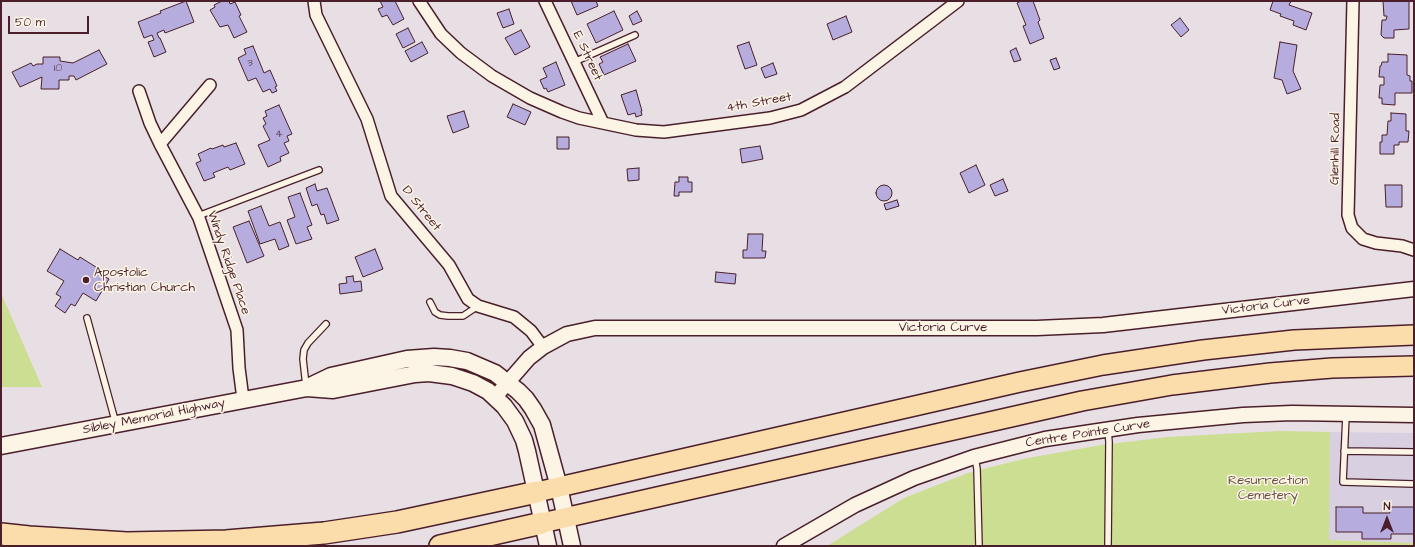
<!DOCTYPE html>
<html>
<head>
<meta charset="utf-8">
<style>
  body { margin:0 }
  #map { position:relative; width:1415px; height:547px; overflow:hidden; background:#e7dfe3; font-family:"Architects Daughter",sans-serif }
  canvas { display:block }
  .frame { position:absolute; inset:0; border:2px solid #4a1f2b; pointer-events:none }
  .north { position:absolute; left:1367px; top:499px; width:40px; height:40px; -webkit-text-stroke:3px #fcf5e5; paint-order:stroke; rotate:0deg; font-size:11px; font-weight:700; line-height:16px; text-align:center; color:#4a1f2b }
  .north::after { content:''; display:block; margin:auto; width:14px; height:18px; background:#4a1f2b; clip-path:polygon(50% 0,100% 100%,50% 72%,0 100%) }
  .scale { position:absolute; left:8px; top:16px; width:81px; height:18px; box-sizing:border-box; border:2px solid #4a1f2b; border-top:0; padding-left:5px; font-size:12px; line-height:14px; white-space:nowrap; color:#4a1f2b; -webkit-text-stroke:3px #fcf5e5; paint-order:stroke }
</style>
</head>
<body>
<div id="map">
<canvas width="1415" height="547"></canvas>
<div class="frame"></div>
<div class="north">N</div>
<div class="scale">50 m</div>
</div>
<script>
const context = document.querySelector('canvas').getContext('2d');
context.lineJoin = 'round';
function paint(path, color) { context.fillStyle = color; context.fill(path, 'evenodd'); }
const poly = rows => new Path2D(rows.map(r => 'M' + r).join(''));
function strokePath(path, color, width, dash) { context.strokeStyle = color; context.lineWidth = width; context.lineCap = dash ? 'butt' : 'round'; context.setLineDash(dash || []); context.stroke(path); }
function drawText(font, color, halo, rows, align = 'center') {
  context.font = font + ' "Architects Daughter",sans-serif'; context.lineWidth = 3; context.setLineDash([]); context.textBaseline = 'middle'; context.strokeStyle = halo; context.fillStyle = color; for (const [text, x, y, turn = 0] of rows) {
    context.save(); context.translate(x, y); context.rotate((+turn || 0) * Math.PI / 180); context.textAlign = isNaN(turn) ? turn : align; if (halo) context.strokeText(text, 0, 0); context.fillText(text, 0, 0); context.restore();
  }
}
const built = poly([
  [1330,432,1414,433,1414,543,1328,540]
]);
const green = poly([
  [1,293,42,387,1,387],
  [1279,431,1330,432,1329,540,1414,543,1414,546,827,546,904,498,968,473,1003,464,1028,458,1101,445,1168,437]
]);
const building = poly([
  [186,1,194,22,165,33,164,30,157,33,159,38,160,38,166,52,154,57,148,42,154,40,152,35,144,38,138,22,161,13,160,11,186,1],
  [222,1,229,1,230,4,235,2,241,15,239,16,247,32,234,38,228,25,220,27,210,10,215,7,214,5,222,1],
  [380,1,395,1,404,19,393,25,387,15,382,17,378,9,383,7,380,1],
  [571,1,596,1,598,6,577,15,571,1],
  [1021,1,1033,1,1040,20,1038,22,1044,38,1030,44,1023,26,1026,25,1017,3,1021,1],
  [1273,1,1291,1,1289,5,1312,13,1306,30,1293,25,1294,21,1280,16,1281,14,1270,10,1273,1],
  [1383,1,1409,1,1409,29,1394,30,1394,38,1384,38,1381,35,1382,20,1386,20,1387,16,1384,16,1383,1],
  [509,9,514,24,503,28,497,13,509,9],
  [614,11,623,30,596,43,587,24,614,11],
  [637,11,642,21,633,25,629,16,637,11],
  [846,16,852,32,833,40,827,24,846,16],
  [1180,18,1189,30,1181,37,1171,25,1180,18],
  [408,28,415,42,403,48,396,34,408,28],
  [521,30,530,47,515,55,505,38,521,30],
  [422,42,428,53,411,62,405,51,422,42],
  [749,42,757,65,745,69,737,46,749,42],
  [1280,42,1297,45,1293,71,1301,89,1287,94,1282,80,1274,78,1280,42],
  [628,44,636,61,604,75,599,64,603,62,600,57,628,44],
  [253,46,264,73,270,70,277,86,275,87,277,91,272,93,270,89,263,92,256,78,248,81,238,58,246,54,244,49,253,46],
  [1016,48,1021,60,1014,62,1010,51,1016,48],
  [99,50,107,64,76,80,74,76,69,76,69,80,59,80,59,89,41,89,42,77,20,87,12,72,31,63,33,66,37,64,43,64,43,57,60,57,60,61,73,63,99,50],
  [1388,54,1407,55,1407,75,1410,76,1410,81,1412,81,1412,93,1395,93,1395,105,1382,104,1382,98,1379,98,1380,85,1384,85,1384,77,1379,77,1380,66,1381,66,1382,62,1388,62,1388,54],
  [1056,58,1060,68,1054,70,1050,60,1056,58],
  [556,62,565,85,548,92,546,88,544,89,540,80,547,77,543,68,556,62],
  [773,63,777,74,765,78,761,68,773,63],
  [636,90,642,111,641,111,642,115,636,117,635,113,628,115,621,95,636,90],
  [513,104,531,112,525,125,507,117,513,104],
  [279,105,292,134,287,136,289,141,284,143,289,153,280,157,281,161,268,167,258,145,270,140,263,126,266,124,263,118,267,116,265,111,279,105],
  [464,111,469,127,453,133,447,116,464,111],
  [1391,113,1406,114,1406,131,1409,131,1408,142,1399,142,1399,145,1394,145,1394,154,1380,154,1380,142,1382,142,1382,135,1387,135,1388,121,1391,121,1391,113],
  [557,137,569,137,569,149,557,149,557,137],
  [236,143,245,164,230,170,228,167,213,173,215,177,204,181,196,163,201,161,198,154,211,148,212,149,223,145,224,147,236,143],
  [760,146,763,159,742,163,740,149,760,146],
  [976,165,985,185,969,193,960,173,976,165],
  [639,168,639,180,628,181,627,169,639,168],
  [679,177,688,177,688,182,692,182,692,192,679,192,679,196,674,196,675,182,679,182,679,177],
  [1003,179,1008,191,995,196,990,185,1003,179],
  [315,184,317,191,327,188,339,220,327,224,324,214,321,215,317,204,312,206,306,188,315,184],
  '876 193a8 8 0 1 1 16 0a8 8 0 1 1-16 0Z',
  [1385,185,1402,185,1402,207,1386,207,1385,185],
  [300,193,312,225,307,227,312,239,296,244,287,220,295,217,288,197,300,193],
  [897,200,899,206,886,210,884,204,897,200],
  [261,206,269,226,280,222,289,246,279,250,275,239,260,244,248,211,261,206],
  [249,221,264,256,247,263,233,227,249,221],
  [748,234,763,234,762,251,766,251,765,258,743,258,743,250,747,250,748,234],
  [60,249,78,260,80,257,99,269,97,272,109,279,96,301,83,293,75,306,71,304,65,313,55,306,61,297,56,294,64,281,47,271,60,249],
  [375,249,383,269,363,277,355,257,375,249],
  [716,272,736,274,735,284,715,282,716,272],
  [353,276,354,282,361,281,362,291,340,294,339,284,347,283,346,277,353,276],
  [1336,507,1363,507,1363,513,1390,513,1390,507,1414,507,1414,534,1391,534,1391,539,1362,539,1362,532,1336,532,1336,507]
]);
const service = poly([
  [574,62,635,35],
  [198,216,319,170],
  [430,302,435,312,440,315,448,316,463,316,478,306],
  [87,318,116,424],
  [306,386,303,359,304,350,308,343,326,324],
  [1346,415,1343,482,1414,484],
  [1108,430,1109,442,1108,546],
  [1344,451,1414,452],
  [975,457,977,469,979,546]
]);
const minor = poly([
  [314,1,316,15,367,119,391,196,449,265,468,299,478,306,514,317,531,331,543,347],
  [419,1,441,34,461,53,492,76,530,98,562,112,579,118,636,130,664,132,770,118,801,110,845,87,958,1],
  [545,1,603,123],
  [1353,1,1348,215,1352,228,1363,239,1376,243,1402,246,1414,250],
  [139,91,150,123,160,144,199,218,237,330,239,368,243,399],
  [160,144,210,85]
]);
const tertiary = poly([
  [495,397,529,358,543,347,567,334,595,328,1037,328,1103,325,1414,289],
  [784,546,855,505,914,478,974,457,1045,439,1138,425,1243,415,1292,413,1414,415]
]);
const secondary = poly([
  [308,387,331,376,407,359,434,357,450,358,467,361,495,373,518,391,526,399,533,409,542,425,559,487,572,546],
  [1,446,307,388,333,390,415,374,429,373,452,376,473,383,488,391,504,406,515,421,524,440,527,451,548,546]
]);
const trunk = poly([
  [537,492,1020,382,1103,365,1203,350,1294,340,1414,335],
  [542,523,1082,401,1172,385,1270,373,1332,368,1414,366]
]);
const motorway = poly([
  [1,534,29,537,127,543,226,541,324,533,397,522,537,492],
  [440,546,542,523]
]);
const markers = [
  [86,280,4,"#4a1f2b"]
];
const numberNames = [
  ["3",250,64],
  ["10",58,69],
  ["4",279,135]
];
const streetNames = [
  ["E Street",587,56,65],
  ["4th Street",759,103,-10],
  ["Glenhill Road",1336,149,-89],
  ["D Street",421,209,51],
  ["Windy Ridge Place",228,263,71],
  ["Victoria Curve",1266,306,-7],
  ["Victoria Curve",943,328],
  ["Sibley Memorial Highway",154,417,-11],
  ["Centre Pointe Curve",1088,434,-9]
];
const poiNames = [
  ["Apostolic",94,273],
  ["Christian Church",94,288]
];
const parkNames = [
  ["Resurrection",1268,481],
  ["Cemetery",1268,496]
];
paint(built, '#d8d0e1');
paint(green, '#ccde92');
paint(building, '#b6acdd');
strokePath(building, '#4a1f2b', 1);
strokePath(service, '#4a1f2b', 8);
strokePath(minor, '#4a1f2b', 14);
strokePath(tertiary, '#4a1f2b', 17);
strokePath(secondary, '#4a1f2b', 19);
strokePath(trunk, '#4a1f2b', 22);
strokePath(motorway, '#4a1f2b', 24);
strokePath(service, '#fcf5e5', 5.5);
strokePath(minor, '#fcf5e5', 11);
strokePath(tertiary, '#fcf5e5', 14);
strokePath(secondary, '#fcf5e5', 16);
strokePath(trunk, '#faddab', 19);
strokePath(motorway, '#faddab', 21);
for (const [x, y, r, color] of markers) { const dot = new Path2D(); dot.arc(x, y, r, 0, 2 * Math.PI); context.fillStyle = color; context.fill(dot); strokePath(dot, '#fcf5e5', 1.5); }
drawText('11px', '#654258', null, numberNames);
drawText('13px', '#4a1f2b', '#fcf5e5', streetNames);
drawText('13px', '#4a1f2b', '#fcf5e5', poiNames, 'left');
drawText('13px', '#6a4f45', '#fcf5e5', parkNames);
</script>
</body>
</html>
